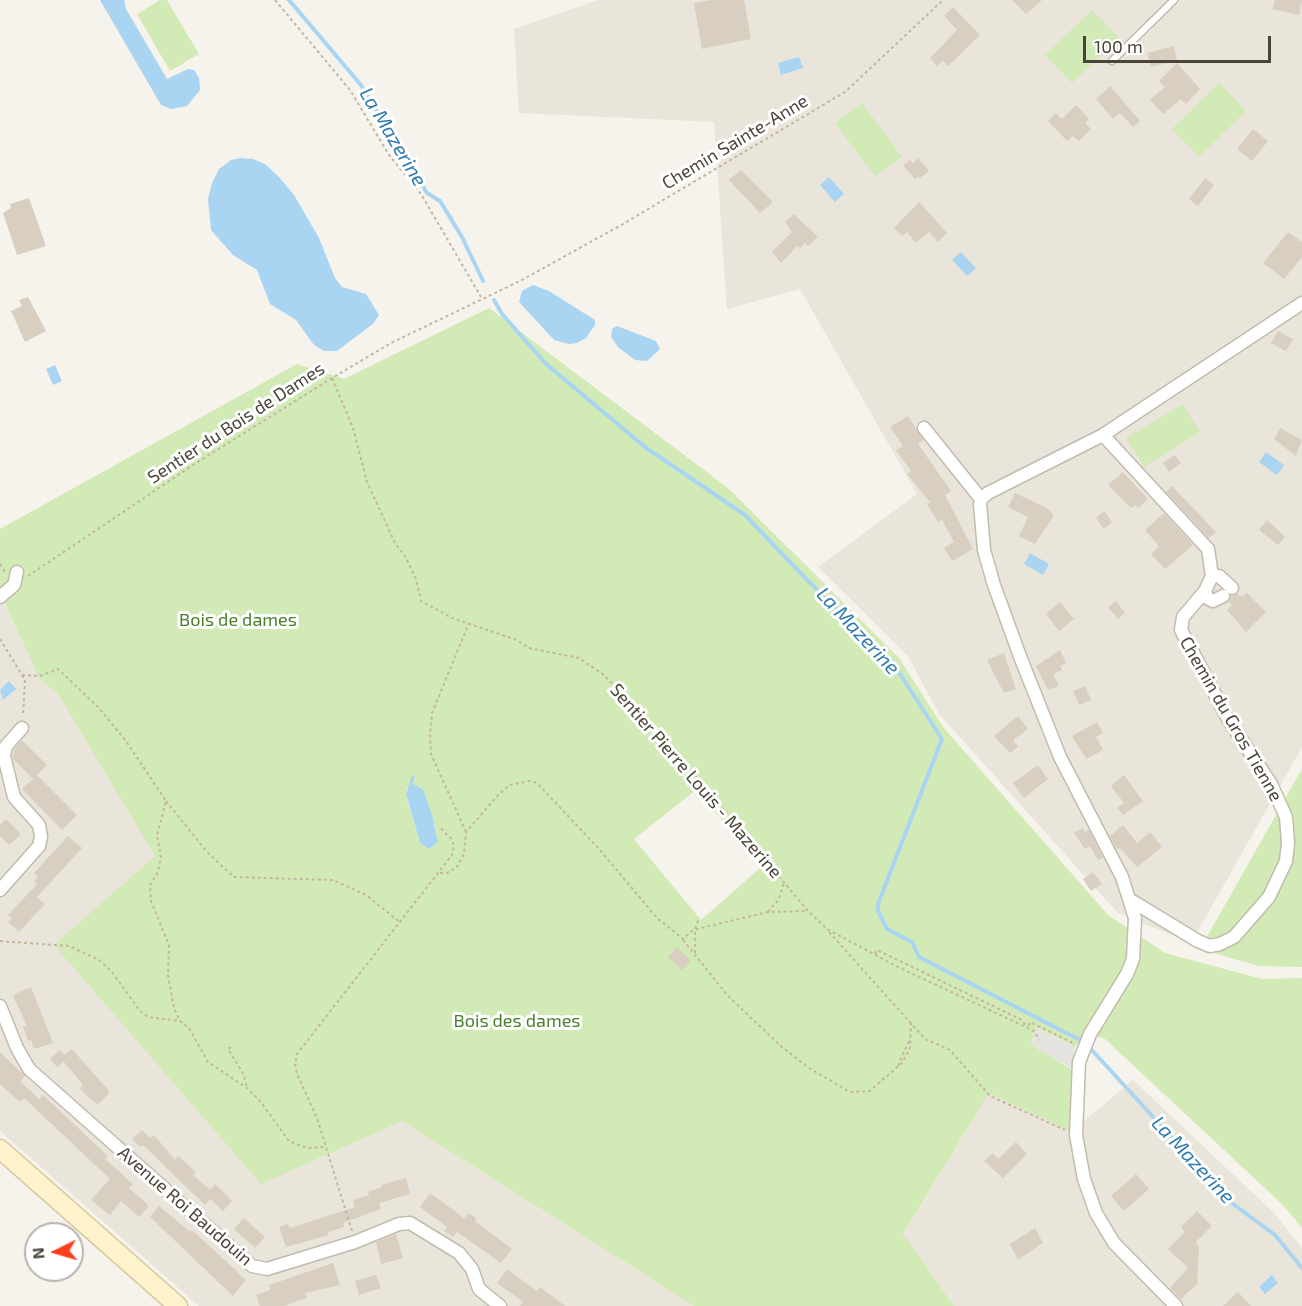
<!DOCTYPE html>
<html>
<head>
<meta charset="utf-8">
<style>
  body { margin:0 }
  #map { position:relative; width:1302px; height:1306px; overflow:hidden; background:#f6f3ec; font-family:"Exo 2",sans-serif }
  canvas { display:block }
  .north { position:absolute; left:24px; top:1222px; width:60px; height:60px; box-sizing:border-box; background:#fff; border:2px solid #b7b4b0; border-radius:50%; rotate:265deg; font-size:16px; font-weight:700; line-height:24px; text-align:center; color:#4b4439 }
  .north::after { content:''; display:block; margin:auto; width:21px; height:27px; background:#fc3f1d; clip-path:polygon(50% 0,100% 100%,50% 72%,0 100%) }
  .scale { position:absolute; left:1083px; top:36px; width:188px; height:27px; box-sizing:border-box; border:3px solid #4b4439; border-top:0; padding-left:8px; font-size:18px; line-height:21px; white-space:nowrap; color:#4b4439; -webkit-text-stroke:4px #fff; paint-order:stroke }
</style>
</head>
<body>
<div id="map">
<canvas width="1302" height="1306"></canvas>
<div class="north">N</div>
<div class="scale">100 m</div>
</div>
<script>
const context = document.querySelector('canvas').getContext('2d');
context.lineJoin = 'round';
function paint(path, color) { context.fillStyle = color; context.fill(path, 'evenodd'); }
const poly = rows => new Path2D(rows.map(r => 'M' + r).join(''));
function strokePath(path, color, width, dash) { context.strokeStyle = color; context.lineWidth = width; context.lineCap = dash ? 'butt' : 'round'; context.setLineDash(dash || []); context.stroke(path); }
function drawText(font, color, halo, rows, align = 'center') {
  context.font = font + ' "Exo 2",sans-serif'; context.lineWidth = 6; context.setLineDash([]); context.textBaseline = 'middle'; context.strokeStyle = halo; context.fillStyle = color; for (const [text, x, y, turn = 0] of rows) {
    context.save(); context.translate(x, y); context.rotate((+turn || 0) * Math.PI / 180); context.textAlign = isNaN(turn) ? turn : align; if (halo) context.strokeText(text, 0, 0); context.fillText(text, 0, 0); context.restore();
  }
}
const residential = poly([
  [598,0,1302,0,1302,747,1191,943,1118,913,939,714,908,656,818,567,917,494,800,289,727,309,714,122,519,113,514,29],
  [0,593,40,680,57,691,402,1121,694,1306,199,1306,0,1131],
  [1133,1080,1273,1212,1302,1248,1302,1306,954,1306,903,1235,989,1093,1072,1131]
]);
const green = poly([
  [160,0,167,0,199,54,170,71,137,14],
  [1092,10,1119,38,1072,83,1045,55],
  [1219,83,1246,111,1199,157,1172,129],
  [862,103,902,157,875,176,835,123],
  [489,308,728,488,899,658,943,727,1108,915,1165,953,1262,979,1302,978,1302,1228,1284,1206,1105,1039,1087,1032,1075,1047,1037,1028,1031,1043,1039,1050,1070,1068,1072,1073,1072,1132,989,1093,903,1234,954,1306,694,1306,402,1121,261,1184,54,945,155,856,57,692,40,680,0,593,0,529,297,364,344,379],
  [415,778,413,785,423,789,436,830,420,843,407,800,407,789],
  [696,790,759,862,760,868,701,920,634,839],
  [1183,404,1200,432,1144,467,1126,438],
  [1302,769,1302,967,1259,966,1200,949]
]);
const parking = poly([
  [1036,1028,1075,1047,1072,1073,1070,1067,1039,1050,1031,1043]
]);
const water = poly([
  [100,0,124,0,126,9,167,79,188,69,194,70,199,78,200,90,187,106,171,109,161,105],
  [799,57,803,68,781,75,778,63],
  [241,158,253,159,265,164,279,177,294,195,319,238,335,278,342,287,366,294,379,315,373,324,337,351,324,351,314,345,296,320,270,304,257,270,233,255,211,230,208,199,212,183,219,169,231,160],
  [829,177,844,194,835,202,820,185],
  [961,252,976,268,967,276,952,260],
  [533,285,549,291,595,320,595,325,586,338,577,343,569,344,554,340,519,302,522,291],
  [617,326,656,341,660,349,647,361,635,360,618,347,611,337,612,329],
  [55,365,62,381,53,385,46,369],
  [1266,452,1284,465,1277,475,1259,462],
  [1030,553,1049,564,1043,575,1024,564],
  [9,681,16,689,3,700,0,690],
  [412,776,415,777,413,784,423,789,432,815,438,842,429,849,420,843,406,794],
  [1272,1275,1278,1283,1265,1294,1259,1287]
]);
const stream = poly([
  [289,0,361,85,427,193,440,201,462,237,483,281],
  [494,300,502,314,546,364,645,447,745,515,808,581,891,660,942,739,878,904,878,911,887,929,912,942,919,957,1080,1040],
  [1089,1047,1233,1204,1275,1235,1302,1268]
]);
const building = poly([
  [712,0,744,0,751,39,702,49,694,3],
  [1012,0,1042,0,1026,14],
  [1275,0,1302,0,1299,15,1272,9],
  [953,7,980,35,948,66,943,60,937,66,930,58,957,30,944,16],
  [1174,46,1177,61,1151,67,1147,53],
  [1177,63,1200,89,1186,104,1181,99,1163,114,1150,100,1165,87,1159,81],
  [1110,86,1140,121,1133,127,1120,113,1113,119,1096,99],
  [1076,105,1089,119,1085,123,1091,129,1079,141,1073,136,1067,141,1048,121,1056,113,1062,119],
  [1253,129,1268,141,1252,161,1237,149],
  [918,158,929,171,920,178,918,176,915,179,903,166,910,160,913,163],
  [741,170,773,202,760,213,729,180],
  [1205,178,1214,185,1198,206,1189,199],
  [29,198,46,246,17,255,3,213,11,208,10,204],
  [919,202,947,233,938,242,929,232,916,243,907,232,902,236,894,228],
  [794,214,818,237,808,246,805,243,800,248,797,246,781,263,772,252,792,232,785,222],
  [1288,232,1302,242,1302,257,1284,279,1263,263],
  [28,297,46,331,25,342,11,311,22,306,19,300],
  [1278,331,1293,339,1286,351,1271,343],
  [908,416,923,440,918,444,951,491,945,495,973,549,952,561,944,548,954,542,942,520,938,522,927,504,930,502,907,474,911,471,896,450,903,446,890,427],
  [1280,428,1302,440,1296,456,1274,439],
  [1175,455,1181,463,1169,472,1163,463],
  [1123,472,1148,499,1138,508,1135,505,1131,508,1108,485],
  [1172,486,1216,532,1209,538,1166,492],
  [1015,493,1047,508,1054,515,1035,544,1019,536,1028,517,1008,507],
  [1104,511,1112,522,1104,529,1096,518],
  [1164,513,1193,545,1165,569,1151,554,1159,546,1145,530],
  [1267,520,1285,537,1278,545,1259,530],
  [1247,593,1266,612,1246,632,1227,610,1232,605,1229,602,1231,596,1238,594,1242,597],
  [1116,601,1125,613,1118,619,1108,607],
  [1060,602,1074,619,1059,631,1046,614],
  [1060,650,1066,663,1060,666,1062,670,1053,674,1059,686,1048,690,1036,666],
  [1004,653,1016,689,1004,693,987,660],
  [1085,686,1091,700,1079,705,1073,691],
  [1018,716,1028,729,1013,740,1018,747,1010,753,994,736],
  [1097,722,1103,733,1096,737,1103,750,1086,759,1072,736],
  [22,740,47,765,37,775,77,815,62,830,22,789,33,779,13,759,14,750],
  [1038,765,1048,779,1024,798,1013,783],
  [1124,775,1143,801,1123,815,1117,808,1124,803,1111,786],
  [6,819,21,834,9,845,0,836,0,825],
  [1123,825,1137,843,1150,832,1162,847,1137,867,1120,848,1117,849,1110,836],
  [1083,828,1085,832,1089,830,1103,858,1098,860,1090,846,1085,849,1074,833],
  [68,836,82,848,37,897,45,904,19,932,8,922,12,918,8,915,37,884,34,881,38,877,34,873],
  [1093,872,1102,884,1091,891,1083,879],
  [677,947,691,961,682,970,668,957],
  [31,987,53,1043,34,1049,31,1040,28,1041,23,1027,27,1026,13,995],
  [72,1049,110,1092,98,1105,84,1093,80,1088,83,1085,64,1062,57,1067,50,1059,60,1050,64,1055],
  [0,1052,25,1076,20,1081,39,1099,43,1095,108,1156,105,1159,133,1184,129,1188,149,1206,139,1217,121,1201,110,1215,91,1200,110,1179,24,1098,20,1102,0,1084],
  [142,1130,150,1138,154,1135,175,1160,178,1156,196,1172,193,1175,210,1190,215,1184,228,1196,232,1201,223,1211,210,1199,205,1205,143,1145,140,1147,132,1139],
  [1016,1142,1027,1154,1003,1178,984,1161,993,1153,998,1159],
  [1136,1174,1149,1189,1124,1211,1111,1196],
  [406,1178,410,1194,379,1203,381,1209,343,1223,344,1227,328,1232,329,1235,286,1247,279,1227,288,1224,290,1228,355,1207,353,1200,369,1195,368,1192,382,1187,382,1185],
  [430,1193,464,1218,469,1213,476,1218,475,1221,512,1249,501,1263,457,1232,453,1237,444,1231,447,1227,420,1207],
  [159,1206,190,1232,192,1230,246,1280,233,1296,150,1217],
  [1197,1211,1212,1226,1196,1242,1199,1249,1197,1284,1181,1299,1170,1288,1188,1268,1168,1249,1185,1232,1181,1227],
  [244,1218,265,1237,255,1248,234,1229],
  [1035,1228,1043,1243,1018,1260,1010,1244],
  [396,1234,403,1258,381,1264,376,1242],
  [333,1263,340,1285,305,1293,307,1298,283,1306,260,1306,256,1295,270,1290,269,1285],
  [507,1269,537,1291,540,1287,565,1306,520,1306,523,1302,497,1283],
  [376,1275,381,1288,359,1295,355,1281],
  [1238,1292,1251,1306,1223,1306]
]);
const path = poly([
  [275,0,350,90,389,155,421,194,481,297],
  [332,378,353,428,367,482,395,543,405,556,416,579,421,601,452,618,517,640,529,648,579,658,604,675,666,741,808,911,827,929,898,967,1028,1028,1035,1032,1039,1040],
  [0,564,5,572],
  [28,576,190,467,332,378,391,343,522,280,623,224,845,92,943,0],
  [0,639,25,680,23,716],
  [22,675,40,676,58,669,98,707,126,741,166,801,157,835,161,857,158,872,150,885,151,901,169,945,168,975,174,1008,180,1021],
  [166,801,207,852,234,877,333,880,366,895,401,923],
  [466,832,431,754,430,735,432,713,469,623],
  [760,866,770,865],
  [440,873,447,873,457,867,464,854,466,832,499,794,510,785,530,781,537,783,600,850,657,918,683,939,693,930,768,912,808,911],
  [768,912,779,899,784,882],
  [829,932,925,1039,950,1050,990,1096,1065,1130],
  [683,940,728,996,782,1047,809,1068,850,1092,870,1091,902,1063,910,1048,911,1023],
  [0,941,69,946,99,960,112,972,140,1011,148,1017,180,1021,189,1028,208,1062,247,1088,260,1101,289,1141,307,1148,325,1147],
  [695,953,695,929,699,918],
  [875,954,877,950,1020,1019,1025,1024,1029,1025,1030,1022,1073,1043],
  [231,1047,228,1049,244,1075,247,1088],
  [898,1066,910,1038],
  [878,1084,886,1076],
  [352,1231,317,1118,297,1074,295,1065,297,1054,452,855,454,846,451,838,439,827]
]);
const lane = poly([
  [1112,61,1174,0]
]);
const street = poly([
  [924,428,981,499],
  [1103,435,1208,549,1212,576,1205,591,1183,617,1181,630,1228,719,1271,784,1286,817,1288,843,1286,861,1269,897,1234,937,1220,944,1210,946,1198,941,1132,901],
  [1212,576,1219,576,1232,588],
  [1205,591,1207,598,1213,601,1223,596],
  [0,597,14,585,17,572],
  [0,890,39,846,41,837,39,825,14,797,4,756,6,746,22,728],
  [0,1006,17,1048,29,1069,252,1266,267,1269,355,1242,399,1224,410,1223,459,1253,472,1269,479,1289,500,1306],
  [1176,1306,1114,1243,1096,1213,1084,1179,1076,1135,1079,1062,1090,1034,1127,974,1133,959,1135,918,1122,877,1060,757,1021,659,994,585,984,550,980,504,981,499,988,493,1103,435,1302,303]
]);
const secondary = poly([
  [0,1149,178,1306]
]);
const streetNames = [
  ["Chemin Sainte-Anne",735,142,-31],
  ["Sentier du Bois de Dames",236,423,-33],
  ["Chemin du Gros Tienne",1231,719,60],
  ["Sentier Pierre Louis - Mazerine",696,781,49],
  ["Avenue Roi Baudouin",185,1206,41]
];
const parkNames = [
  ["Bois de dames",238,620],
  ["Bois des dames",517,1021]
];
const waterNames = [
  ["La Mazerine",393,137,59],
  ["La Mazerine",858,631,47],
  ["La Mazerine",1193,1160,47]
];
paint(residential, '#eae5da');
paint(green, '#d2eab5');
paint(parking, '#e5e3e0');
paint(water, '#a9d4f2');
strokePath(stream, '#a9d4f2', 4);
paint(building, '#d8cfc1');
strokePath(lane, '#c2bbae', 9);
strokePath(street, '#c2bbae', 15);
strokePath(secondary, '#d6c79b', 21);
strokePath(path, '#c4b79f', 2, [3, 3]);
strokePath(lane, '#fff', 6);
strokePath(street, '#fff', 12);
strokePath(secondary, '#fff3cd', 18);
drawText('18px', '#4b4439', '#fff', streetNames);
drawText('18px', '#4a7f2a', '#fff', parkNames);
drawText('italic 20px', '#2e7ab2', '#fff', waterNames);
</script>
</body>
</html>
